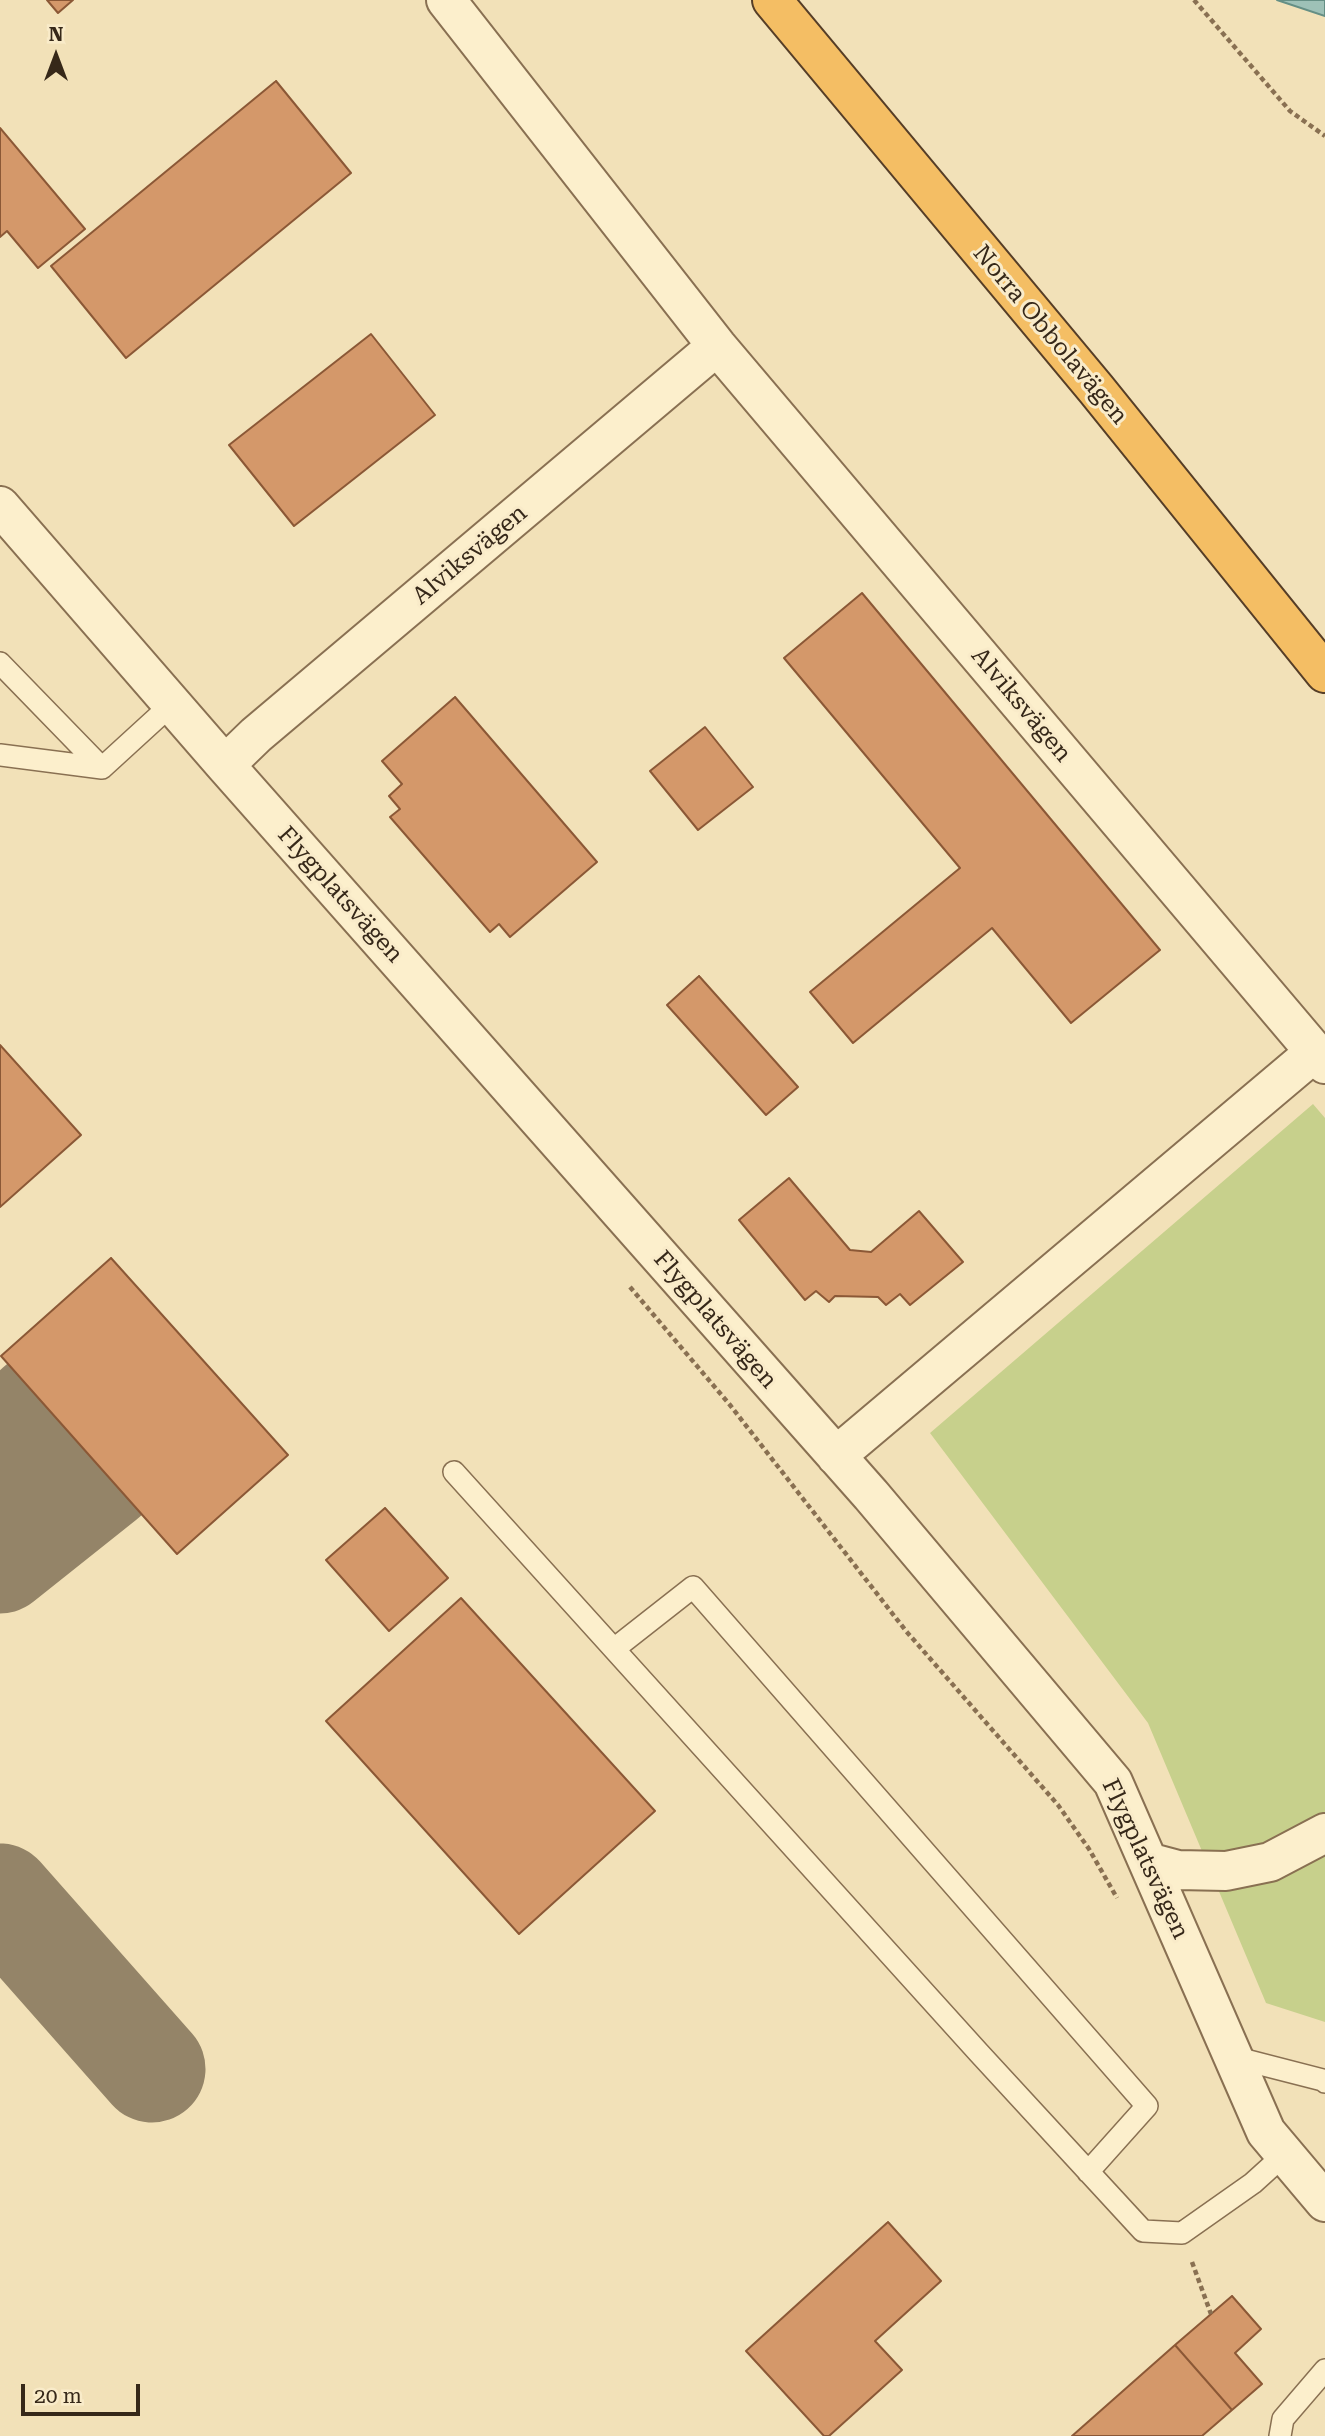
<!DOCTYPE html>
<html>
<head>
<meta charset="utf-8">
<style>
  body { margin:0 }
  #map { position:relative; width:1325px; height:2436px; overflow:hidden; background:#f2e1b8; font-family:"Roboto Serif",serif }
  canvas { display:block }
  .north { position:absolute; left:21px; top:21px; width:70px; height:70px; -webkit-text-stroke:5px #f9ebc9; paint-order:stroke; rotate:0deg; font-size:19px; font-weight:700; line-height:28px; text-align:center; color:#362819 }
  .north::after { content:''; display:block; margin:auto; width:24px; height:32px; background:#362819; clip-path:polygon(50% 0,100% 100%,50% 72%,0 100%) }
  .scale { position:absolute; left:21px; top:2384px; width:119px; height:32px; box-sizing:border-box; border:4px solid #362819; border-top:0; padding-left:9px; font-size:21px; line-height:24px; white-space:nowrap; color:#362819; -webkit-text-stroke:5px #f9ebc9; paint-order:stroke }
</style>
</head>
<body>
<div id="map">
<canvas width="1325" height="2436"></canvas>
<div class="north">N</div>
<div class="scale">20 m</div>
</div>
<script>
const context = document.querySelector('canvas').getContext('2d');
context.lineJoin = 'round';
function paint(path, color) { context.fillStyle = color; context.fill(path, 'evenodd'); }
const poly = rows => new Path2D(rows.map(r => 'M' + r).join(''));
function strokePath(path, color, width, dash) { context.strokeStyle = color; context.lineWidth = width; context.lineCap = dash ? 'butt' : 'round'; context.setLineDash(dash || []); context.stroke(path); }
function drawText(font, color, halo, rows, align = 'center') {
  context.font = font + ' "Roboto Serif",serif'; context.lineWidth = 6; context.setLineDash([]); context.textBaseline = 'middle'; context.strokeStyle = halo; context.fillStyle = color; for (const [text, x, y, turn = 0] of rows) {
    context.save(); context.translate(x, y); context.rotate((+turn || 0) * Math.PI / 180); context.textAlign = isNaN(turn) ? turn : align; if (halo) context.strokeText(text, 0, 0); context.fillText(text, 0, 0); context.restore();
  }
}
const green = poly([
  [1313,1104,1325,1118,1325,2022,1266,2003,1148,1723,930,1433]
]);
const water = poly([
  [1277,0,1325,0,1325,16,1277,0]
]);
const taxiway = poly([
  [0,1443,39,1407],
  [0,1560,103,1478],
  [0,1897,152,2069]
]);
const building = poly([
  [47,0,73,0,58,13,47,0],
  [276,81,351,173,126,358,51,266,276,81],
  [0,128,85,229,38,268,7,231,0,237,0,128],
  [371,334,435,415,294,526,229,445,371,334],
  [862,593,1160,950,1071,1023,992,928,853,1043,810,992,960,868,784,658,862,593],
  [455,697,597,862,510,937,499,924,490,932,390,817,400,809,389,796,402,784,382,761,455,697],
  [705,727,753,787,698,830,650,771,705,727],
  [699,976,798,1087,766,1115,667,1005,699,976],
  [0,1045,81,1135,0,1207,0,1045],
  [789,1178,850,1250,871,1252,919,1211,963,1262,910,1305,900,1294,886,1305,878,1297,835,1296,829,1302,816,1291,805,1300,739,1220,789,1178],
  [111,1258,288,1455,177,1554,1,1356,111,1258],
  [385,1508,448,1578,389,1631,326,1560,385,1508],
  [461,1598,655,1811,519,1934,326,1721,461,1598],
  [888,2222,941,2281,875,2341,902,2370,829,2436,824,2436,746,2351,888,2222],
  [1232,2296,1261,2329,1235,2353,1262,2384,1232,2410,1175,2345,1232,2296],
  [1175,2345,1232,2410,1202,2436,1072,2436,1175,2345]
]);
const path = poly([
  [1194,0,1290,111,1325,136],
  [630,1287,730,1405,906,1631,1058,1805,1089,1849,1117,1898],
  [1192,2262,1211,2314]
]);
const service = poly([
  [0,663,102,768],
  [0,755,102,768],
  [102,768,172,704],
  [454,1472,979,2053,1143,2231,1182,2233,1253,2183,1285,2154],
  [614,1649,693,1587,1147,2106,1088,2172],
  [1233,2057,1323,2080,1325,2082],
  [1280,2436,1283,2419,1325,2370]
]);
const minor = poly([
  [446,0,717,346,1325,1064],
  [0,506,225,765,871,1495,1113,1782,1266,2132,1325,2202],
  [225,765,256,735,717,346],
  [836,1456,1315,1052],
  [1148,1862,1178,1870,1226,1871,1270,1862,1325,1833]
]);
const trunk = poly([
  [772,0,1096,389,1325,673]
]);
const streetNames = [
  ["Norra Obbolavägen",1050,335,50],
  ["Alviksvägen",470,555,-40],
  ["Alviksvägen",1021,705,50],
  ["Flygplatsvägen",340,895,48],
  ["Flygplatsvägen",715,1320,49],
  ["Flygplatsvägen",1145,1859,65]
];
paint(green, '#c7d08c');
paint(water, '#9ec1b7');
strokePath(water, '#658f85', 2);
strokePath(taxiway, '#948468', 107);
paint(building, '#d4986a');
strokePath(building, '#8b5836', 2);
strokePath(service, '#897052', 24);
strokePath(minor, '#897052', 42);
strokePath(trunk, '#563e27', 42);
strokePath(path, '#897052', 4.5, [5, 3.5]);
strokePath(service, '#fcefcc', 21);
strokePath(minor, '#fcefcc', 38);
strokePath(trunk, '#f4be64', 38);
drawText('24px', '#362819', '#f9ebc9', streetNames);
</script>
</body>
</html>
